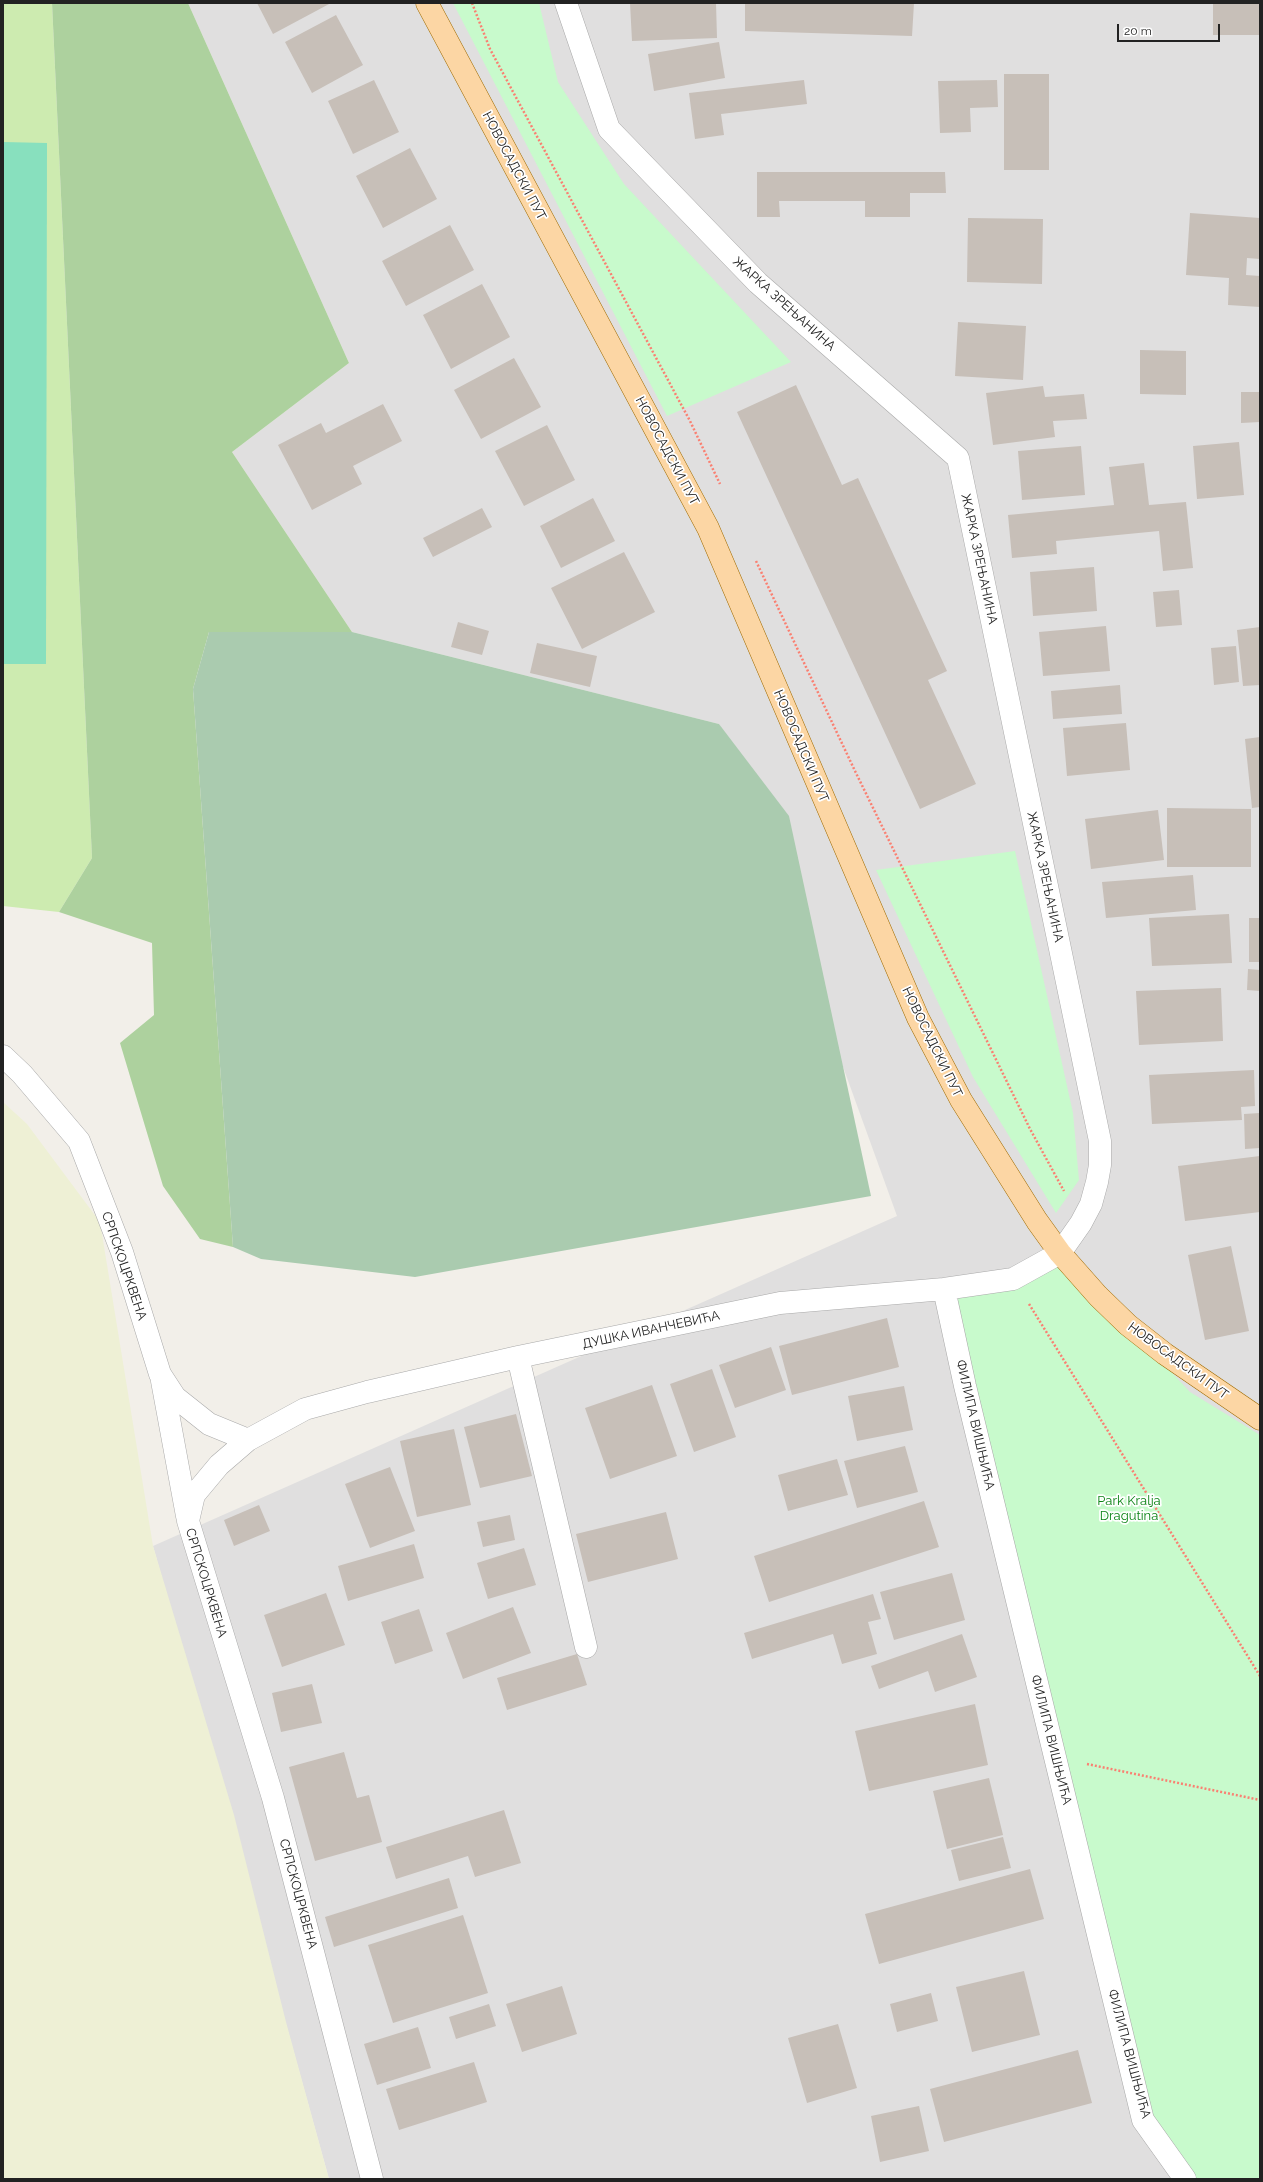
<!DOCTYPE html>
<html>
<head>
<meta charset="utf-8">
<style>
  body { margin:0 }
  #map { position:relative; width:1263px; height:2182px; overflow:hidden; background:#f2efe9; font-family:Raleway,sans-serif }
  canvas { display:block }
  .frame { position:absolute; inset:0; border:4px solid #222; pointer-events:none }
  .scale { position:absolute; left:1117px; top:24px; width:103px; height:18px; box-sizing:border-box; border:2px solid #222; border-top:0; padding-left:5px; font-size:12px; line-height:14px; white-space:nowrap; color:#222; -webkit-text-stroke:3px #fff; paint-order:stroke }
</style>
</head>
<body>
<div id="map">
<canvas width="1263" height="2182"></canvas>
<div class="frame"></div>
<div class="scale">20 m</div>
</div>
<script>
const context = document.querySelector('canvas').getContext('2d');
context.lineJoin = 'round';
function paint(path, color) { context.fillStyle = color; context.fill(path, 'evenodd'); }
const poly = rows => new Path2D(rows.map(r => 'M' + r).join(''));
function strokePath(path, color, width, dash) { context.strokeStyle = color; context.lineWidth = width; context.lineCap = dash ? 'butt' : 'round'; context.setLineDash(dash || []); context.stroke(path); }
function drawText(font, color, halo, rows, align = 'center') {
  context.font = font + ' Raleway,sans-serif'; context.lineWidth = 3.5; context.setLineDash([]); context.textBaseline = 'middle'; context.strokeStyle = halo; context.fillStyle = color; for (const [text, x, y, turn = 0] of rows) {
    context.save(); context.translate(x, y); context.rotate((+turn || 0) * Math.PI / 180); context.textAlign = isNaN(turn) ? turn : align; if (halo) context.strokeText(text, 0, 0); context.fillText(text, 0, 0); context.restore();
  }
}
const residential = poly([
  [188,3,1260,3,1260,2179,329,2179,153,1546,897,1216,719,724,352,632,232,452,349,363]
]);
const farmland = poly([
  [3,1102,27,1124,100,1222,153,1546,234,1815,286,2022,329,2179,3,2179]
]);
const grass = poly([
  [3,3,52,3,92,858,59,912,3,906]
]);
const forest = poly([
  [52,3,188,3,349,363,232,452,352,632,209,632,193,689,233,1247,200,1239,163,1186,120,1043,154,1015,152,943,59,912,92,858]
]);
const cemetery = poly([
  [209,632,352,632,719,724,789,816,871,1196,415,1277,261,1259,233,1247,193,689]
]);
const park = poly([
  [453,3,539,3,558,82,624,184,791,362,667,416],
  [1015,851,1073,1113,1079,1180,1056,1213,973,1077,876,870],
  [1060,1253,1190,1392,1260,1435,1260,2179,1185,2179,1143,2120,944,1289]
]);
const pitch = poly([
  [3,142,47,143,46,664,3,664]
]);
const building = poly([
  [257,3,331,3,273,34],
  [630,3,716,3,717,38,632,41],
  [745,3,914,3,912,36,745,31],
  [1213,3,1260,3,1260,35,1213,35],
  [336,15,363,65,312,93,285,42],
  [719,42,725,78,654,91,648,54],
  [1004,74,1049,74,1049,170,1004,170],
  [374,80,399,132,353,154,328,101],
  [804,80,807,104,721,114,724,135,695,139,689,93],
  [997,80,998,107,970,108,971,132,940,133,938,81],
  [410,148,437,199,383,228,356,176],
  [757,172,945,172,946,193,910,193,910,217,865,217,865,201,779,201,780,217,757,217],
  [1190,213,1260,218,1260,259,1247,258,1246,275,1260,276,1260,307,1228,305,1229,278,1186,275],
  [968,218,1043,219,1042,284,967,282],
  [450,225,474,270,406,306,382,261],
  [482,284,510,337,451,369,423,315],
  [958,322,1026,326,1023,380,955,376],
  [1140,350,1186,351,1186,395,1140,394],
  [514,358,541,407,481,439,454,390],
  [796,385,842,485,858,478,947,671,928,680,976,784,920,809,737,412],
  [1043,386,1045,397,1084,394,1087,419,1053,421,1055,437,993,445,986,393],
  [1241,392,1260,392,1260,422,1241,423],
  [383,404,402,441,353,466,362,484,312,510,278,445,321,423,326,433],
  [547,425,575,480,524,506,495,451],
  [1239,442,1244,495,1197,499,1193,446],
  [1081,446,1085,495,1022,500,1018,451],
  [1144,463,1149,505,1186,502,1193,568,1163,571,1159,531,1056,541,1057,554,1012,558,1008,515,1114,505,1109,467],
  [593,498,615,541,561,568,540,526],
  [482,508,492,527,433,557,423,538],
  [624,552,655,612,582,649,551,588],
  [1094,567,1097,611,1033,616,1030,572],
  [1179,590,1182,625,1156,627,1153,592],
  [458,622,489,631,482,655,451,647],
  [1106,626,1110,671,1043,676,1039,632],
  [1260,627,1260,685,1243,686,1237,630],
  [537,643,597,656,590,687,530,673],
  [1236,646,1239,682,1214,685,1211,648],
  [1120,685,1122,714,1053,719,1051,691],
  [1126,723,1130,770,1067,776,1063,728],
  [1260,737,1260,807,1252,808,1245,739],
  [1167,808,1251,809,1251,867,1167,867],
  [1158,810,1164,860,1091,869,1085,819],
  [1193,875,1196,910,1106,918,1102,882],
  [1229,914,1232,963,1152,966,1149,918],
  [1249,918,1260,918,1260,962,1249,962],
  [1248,969,1260,970,1260,991,1247,990],
  [1221,988,1223,1041,1139,1045,1136,991],
  [1254,1070,1255,1106,1241,1107,1242,1120,1152,1124,1149,1075],
  [1260,1113,1260,1148,1245,1149,1244,1114],
  [1260,1156,1260,1212,1185,1221,1178,1166],
  [1231,1246,1249,1331,1205,1340,1188,1255],
  [887,1318,899,1367,792,1395,779,1346],
  [771,1347,786,1390,735,1408,719,1365],
  [712,1369,736,1437,694,1452,670,1384],
  [652,1385,677,1456,610,1479,585,1408],
  [904,1386,913,1430,857,1441,848,1396],
  [516,1414,532,1476,480,1488,464,1427],
  [454,1429,471,1505,417,1517,400,1441],
  [905,1446,918,1492,857,1508,844,1461],
  [837,1459,848,1495,788,1511,778,1475],
  [390,1467,415,1531,370,1548,345,1484],
  [924,1501,939,1547,769,1602,754,1556],
  [259,1505,270,1531,234,1546,224,1520],
  [666,1512,678,1559,588,1582,576,1534],
  [510,1515,515,1540,483,1547,477,1522],
  [414,1544,424,1578,348,1601,338,1566],
  [524,1548,536,1585,488,1599,477,1563],
  [952,1573,965,1620,894,1640,880,1592],
  [326,1593,345,1645,282,1667,264,1615],
  [873,1594,881,1619,868,1622,877,1654,842,1664,833,1634,752,1659,744,1633],
  [513,1607,531,1653,463,1679,446,1633],
  [419,1609,433,1651,395,1664,381,1622],
  [962,1634,977,1677,935,1692,928,1671,879,1689,871,1666],
  [577,1654,587,1685,507,1710,497,1678],
  [312,1684,322,1723,281,1732,272,1693],
  [975,1704,988,1765,869,1791,855,1731],
  [344,1752,357,1798,369,1795,382,1842,315,1861,289,1767],
  [989,1778,1003,1835,947,1849,933,1791],
  [504,1810,521,1863,475,1877,468,1856,396,1879,386,1847],
  [1003,1837,1011,1868,959,1881,951,1850],
  [1030,1869,1044,1919,879,1964,865,1914],
  [449,1878,458,1908,334,1947,325,1917],
  [463,1915,488,1993,393,2023,368,1945],
  [1024,1971,1040,2035,972,2052,956,1987],
  [562,1986,577,2034,522,2052,506,2004],
  [931,1993,938,2021,897,2032,890,2004],
  [489,2004,496,2026,456,2039,449,2017],
  [838,2024,857,2088,807,2103,788,2038],
  [418,2027,431,2068,377,2085,364,2044],
  [1078,2050,1092,2103,944,2142,930,2089],
  [474,2062,487,2102,399,2130,386,2089],
  [919,2106,929,2151,880,2162,871,2116]
]);
const path = poly([
  [472,3,490,49,690,421,720,484],
  [756,561,855,771,1030,1129,1064,1191],
  [1029,1304,1260,1676],
  [1087,1764,1260,1800]
]);
const minor = poly([
  [3,1056,22,1074,79,1141,122,1252,160,1374,175,1397,209,1424,248,1440],
  [944,1289,965,1386,1143,2120,1185,2179],
  [518,1357,586,1647],
  [162,1381,187,1516],
  [372,2179,273,1798,188,1521,194,1495,219,1465,248,1440,305,1409,367,1392,518,1357,780,1303,944,1289,1013,1279,1060,1253,1081,1223,1091,1204,1097,1182,1100,1165,1100,1141,958,458,758,283,609,129,566,3]
]);
const major = poly([
  [427,3,708,528,918,1018,961,1100,1037,1221,1060,1253,1098,1296,1128,1325,1165,1354,1260,1419]
]);
const streetNames = [
  ["НОВОСАДСКИ ПУТ",514,166,62],
  ["ЖАРКА ЗРЕЊАНИНА",784,304,42],
  ["НОВОСАДСКИ ПУТ",667,451,62],
  ["ЖАРКА ЗРЕЊАНИНА",979,559,78],
  ["НОВОСАДСКИ ПУТ",801,746,67],
  ["ЖАРКА ЗРЕЊАНИНА",1045,877,78],
  ["НОВОСАДСКИ ПУТ",932,1042,64],
  ["СРПСКОЦРКВЕНА",124,1266,71],
  ["ДУШКА ИВАНЧЕВИЋА",651,1330,-12],
  ["НОВОСАДСКИ ПУТ",1178,1361,36],
  ["ФИЛИПА ВИШЊИЋА",975,1425,77],
  ["СРПСКОЦРКВЕНА",206,1583,73],
  ["ФИЛИПА ВИШЊИЋА",1051,1740,76],
  ["СРПСКОЦРКВЕНА",298,1894,75],
  ["ФИЛИПА ВИШЊИЋА",1129,2054,75]
];
const parkNames = [
  ["Park Kralja",1129,1501],
  ["Dragutina",1129,1516]
];
paint(residential, '#e0dfdf');
paint(farmland, '#eef0d5');
paint(grass, '#cdebb0');
paint(forest, '#add19e');
paint(cemetery, '#aacbaf');
paint(park, '#c8facc');
paint(pitch, '#88e0be');
paint(building, '#c7bfb8');
strokePath(minor, '#a9a9a9', 23);
strokePath(major, '#a06b00', 23);
strokePath(path, '#fa8072', 2.5, [2, 2]);
strokePath(minor, '#fff', 22);
strokePath(major, '#fcd6a4', 22);
drawText('13px', '#222', '#fff', streetNames);
drawText('13px', '#0c8416', '#fff', parkNames);
</script>
</body>
</html>
